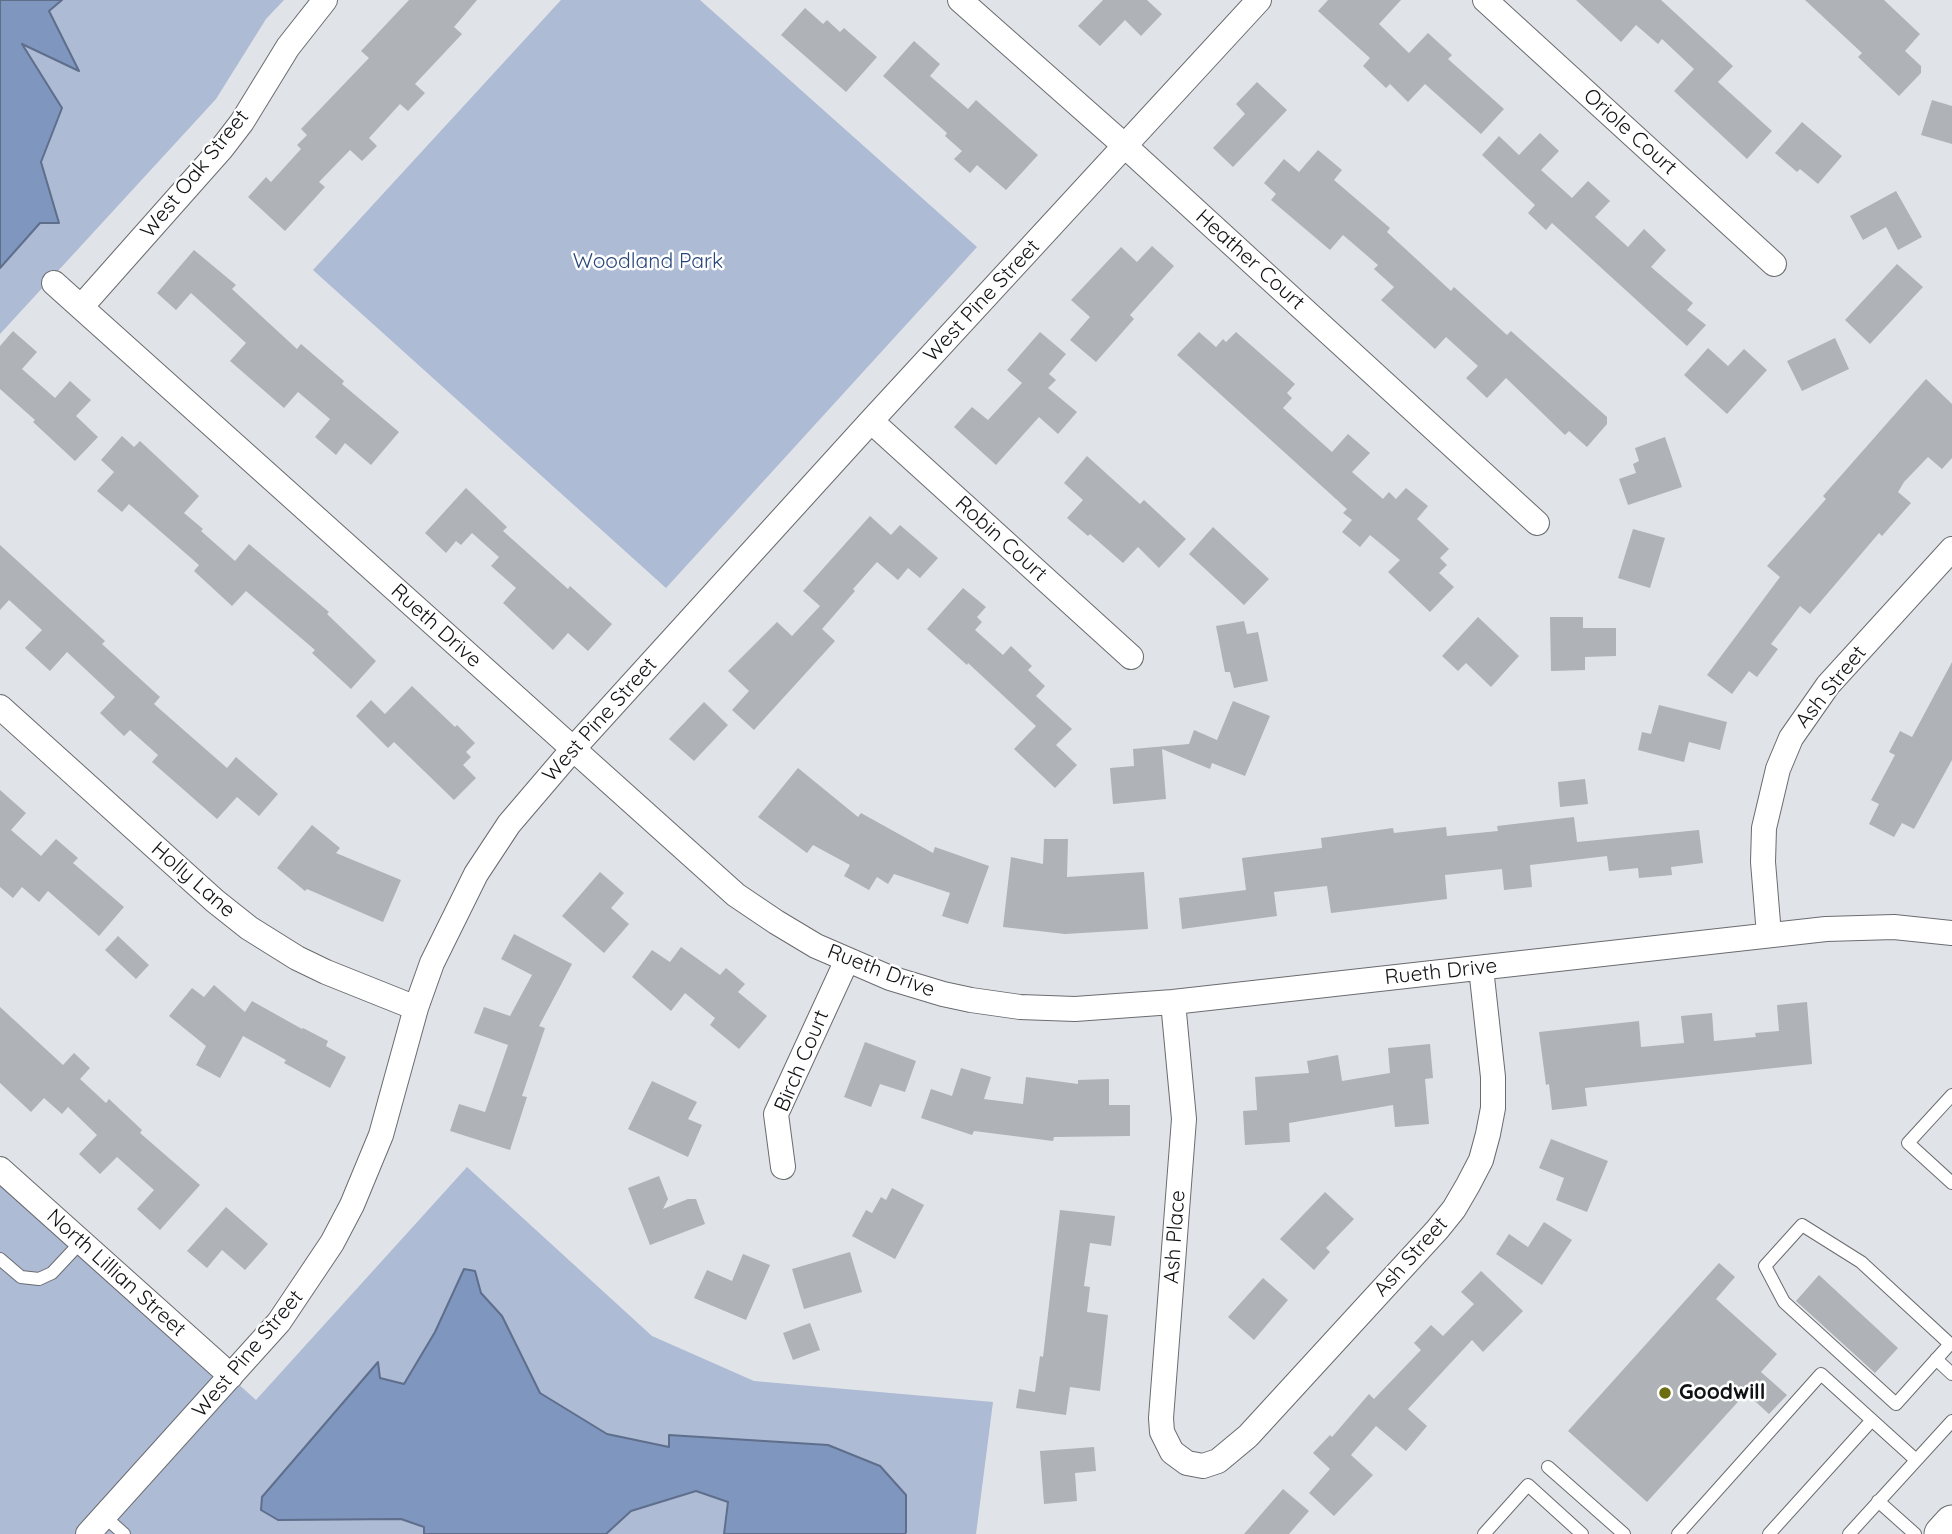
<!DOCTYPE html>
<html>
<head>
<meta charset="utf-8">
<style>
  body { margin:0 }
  canvas { display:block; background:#e0e3e7 }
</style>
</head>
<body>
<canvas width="1952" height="1534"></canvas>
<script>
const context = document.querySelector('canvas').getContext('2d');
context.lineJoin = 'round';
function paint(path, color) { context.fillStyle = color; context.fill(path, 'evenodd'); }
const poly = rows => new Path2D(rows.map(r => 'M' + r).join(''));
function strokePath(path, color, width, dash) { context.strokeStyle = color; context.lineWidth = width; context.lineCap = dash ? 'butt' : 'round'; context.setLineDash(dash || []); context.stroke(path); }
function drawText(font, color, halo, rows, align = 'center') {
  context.font = font + ' Quicksand,sans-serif'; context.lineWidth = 5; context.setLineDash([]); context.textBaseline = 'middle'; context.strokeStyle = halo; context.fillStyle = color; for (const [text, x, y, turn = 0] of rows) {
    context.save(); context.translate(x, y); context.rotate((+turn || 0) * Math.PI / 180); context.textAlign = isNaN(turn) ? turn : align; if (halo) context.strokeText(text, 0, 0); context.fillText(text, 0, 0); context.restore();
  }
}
const green = poly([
  [0,0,284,0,266,19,216,99,0,334],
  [561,0,700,0,977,247,666,588,313,270],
  [467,1167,652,1336,754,1381,993,1402,976,1534,0,1534,0,1169,256,1400]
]);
const water = poly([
  [0,0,62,0,49,11,79,71,22,44,62,108,41,162,59,223,40,223,0,268,0,0],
  [464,1269,475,1271,481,1293,502,1316,540,1393,607,1434,669,1447,669,1435,828,1445,880,1466,906,1495,906,1532,905,1534,724,1534,728,1502,696,1491,631,1511,606,1534,424,1534,424,1527,401,1519,278,1520,261,1510,262,1497,378,1362,380,1378,404,1384,435,1332,464,1269]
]);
const building = poly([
  [409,0,477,0,454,27,462,34,415,84,425,93,408,111,400,104,369,138,377,146,362,161,350,150,319,182,325,187,285,231,248,197,266,177,271,182,301,149,297,145,307,135,301,129,369,58,361,51],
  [1103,0,1147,0,1162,14,1141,36,1125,20,1100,46,1078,26],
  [1328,0,1401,0,1379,24,1409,53,1428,33,1452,55,1448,59,1504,109,1481,134,1425,84,1408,102,1390,84,1386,88,1363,66,1370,58,1318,11],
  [1576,0,1661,0,1733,66,1718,82,1772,131,1747,159,1674,91,1694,69,1662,39,1658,44,1636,25,1621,42],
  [1805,0,1884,0,1920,34,1905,51,1921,66,1921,73,1899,96,1858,57,1862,53],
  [805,8,823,24,827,20,840,32,844,28,877,57,846,92,781,35],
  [914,41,940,64,930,76,968,109,976,100,1038,155,1006,190,977,165,970,173,954,159,962,151,945,136,947,133,883,76],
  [1257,82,1287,110,1233,167,1213,148,1245,114,1236,104],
  [1932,100,1952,106,1952,144,1921,135],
  [1802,122,1842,156,1818,184,1800,169,1797,172,1775,153],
  [1540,133,1559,151,1541,170,1572,198,1588,181,1610,201,1595,217,1628,247,1644,229,1666,250,1651,267,1693,303,1687,310,1706,325,1687,346,1552,223,1546,230,1528,213,1535,205,1482,155,1499,136,1519,155],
  [1318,150,1342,170,1334,180,1390,228,1387,232,1451,291,1454,287,1507,335,1511,331,1607,417,1607,424,1587,447,1569,431,1565,435,1506,378,1487,398,1466,378,1478,366,1446,337,1435,349,1381,300,1394,287,1374,269,1378,265,1343,235,1330,250,1271,200,1276,194,1264,183,1284,159,1299,172],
  [1896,191,1922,237,1898,250,1886,227,1863,240,1850,216],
  [1152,246,1174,266,1130,315,1134,319,1096,362,1070,340,1090,317,1071,300,1121,247,1137,262],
  [194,250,236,285,232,289,297,349,301,344,344,381,342,384,399,432,371,465,345,443,336,455,315,437,330,419,298,392,284,408,230,361,246,343,191,293,176,310,157,293],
  [1897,264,1923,287,1870,344,1845,320],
  [13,331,37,352,22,369,55,398,70,381,91,400,76,416,98,437,75,461,33,422,35,420,0,389,0,346],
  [1040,332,1066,354,1049,374,1056,380,1048,388,1077,412,1058,434,1039,417,996,465,954,427,972,407,988,420,1022,383,1007,370],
  [1199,332,1216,347,1223,339,1226,342,1236,332,1295,384,1287,393,1292,398,1283,408,1332,452,1348,434,1370,453,1352,472,1383,499,1389,492,1396,499,1406,488,1428,506,1417,519,1449,549,1440,558,1447,565,1439,573,1454,587,1430,612,1388,572,1400,560,1370,535,1360,547,1342,532,1352,520,1343,513,1347,509,1177,355],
  [1835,338,1849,369,1802,391,1787,361],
  [1708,348,1728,366,1744,349,1767,370,1727,414,1684,375],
  [1926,379,1952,404,1952,458,1942,469,1928,457,1904,482,1898,492,1911,503,1882,536,1879,533,1810,614,1800,606,1771,644,1778,649,1757,677,1749,671,1732,694,1707,675,1780,577,1767,566,1826,499,1823,496],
  [122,436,134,447,140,441,199,496,184,513,203,529,201,531,235,561,249,544,329,612,327,614,376,661,351,689,312,653,315,650,246,591,232,606,194,571,199,565,129,504,122,512,97,491,114,472,101,460],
  [1665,437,1682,487,1628,505,1619,479,1636,473,1633,464,1639,461,1635,448],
  [1087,456,1140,504,1144,500,1186,539,1159,568,1138,547,1123,563,1090,534,1088,536,1067,518,1083,500,1064,483],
  [466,488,507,527,503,531,568,589,570,586,612,624,588,651,568,633,553,650,503,603,516,588,491,566,499,557,472,533,461,545,456,541,446,553,425,533],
  [870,516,891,535,900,525,938,558,920,578,908,568,898,580,877,562,853,589,855,591,822,629,835,641,754,730,732,710,749,691,728,671,777,622,792,636,820,606,803,591],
  [1213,527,1269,579,1244,605,1189,554],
  [1633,529,1665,538,1650,588,1618,578],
  [0,545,105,641,102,644,160,697,154,704,227,768,236,757,278,794,259,816,237,797,217,819,152,762,158,755,130,730,124,736,100,713,115,697,67,652,50,671,25,648,42,630,9,600,0,610],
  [963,588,986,607,977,617,982,622,975,630,1003,655,1011,646,1032,666,1028,670,1045,686,1036,696,1072,729,1056,745,1077,765,1055,788,1014,749,1036,726,968,663,967,665,927,629],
  [1478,617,1519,656,1491,687,1466,663,1458,671,1442,656],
  [1550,617,1583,617,1583,628,1616,628,1616,656,1585,657,1585,670,1551,671],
  [1244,621,1247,634,1258,632,1268,681,1234,688,1230,672,1225,672,1216,626],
  [1952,662,1952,760,1914,829,1902,823,1894,837,1869,824,1879,804,1871,800,1895,755,1889,752,1900,731,1912,737],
  [412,686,455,727,457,725,475,743,466,752,471,757,463,765,476,778,454,800,394,742,388,748,356,716,371,700,385,714],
  [1233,701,1270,716,1245,776,1212,763,1210,769,1162,749,1166,799,1113,804,1110,768,1134,766,1133,749,1189,744,1194,730,1217,740],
  [704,702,728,725,694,761,669,739],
  [1659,705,1727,722,1720,750,1689,742,1684,762,1638,750,1642,732,1651,734],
  [798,768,858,817,861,813,933,853,935,847,989,866,968,924,942,916,950,893,894,874,888,884,877,877,869,890,844,876,850,865,813,845,807,853,758,817],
  [1585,779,1588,804,1560,807,1558,782],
  [0,790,26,813,11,830,41,856,56,839,78,858,73,863,124,907,99,936,48,891,39,902,22,887,13,898,0,887],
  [1574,817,1577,842,1699,830,1703,863,1671,867,1672,875,1639,878,1638,868,1609,871,1607,856,1530,865,1532,887,1504,890,1502,869,1445,875,1447,899,1331,913,1327,886,1274,892,1277,916,1182,929,1179,898,1246,890,1242,858,1322,848,1321,838,1393,828,1394,833,1446,827,1447,836,1498,831,1497,826],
  [312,825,340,848,336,853,401,880,383,922,307,889,305,891,277,868],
  [1044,839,1068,839,1067,877,1144,872,1148,929,1065,934,1003,927,1011,857,1043,864],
  [600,872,624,893,611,908,629,924,604,953,562,916],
  [514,934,572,964,539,1026,545,1028,522,1096,527,1097,510,1150,450,1131,459,1104,485,1112,508,1045,474,1033,484,1007,510,1016,532,975,501,959],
  [118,936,149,965,136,979,105,950],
  [681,947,720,975,726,968,745,984,738,992,767,1016,739,1049,710,1025,715,1018,685,993,671,1011,632,977,652,950,670,962],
  [214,985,245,1012,252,1001,302,1029,303,1028,328,1041,326,1046,346,1057,330,1088,284,1063,286,1060,243,1036,220,1078,196,1065,206,1046,169,1016,192,988,204,997],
  [1807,1002,1812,1064,1585,1088,1587,1106,1552,1110,1549,1084,1546,1085,1539,1032,1639,1021,1641,1047,1684,1043,1681,1016,1712,1013,1714,1041,1756,1037,1755,1033,1779,1031,1777,1005],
  [0,1007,63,1065,74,1053,90,1068,80,1079,106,1103,109,1099,142,1130,140,1133,200,1185,160,1230,137,1209,154,1190,117,1157,100,1174,79,1154,97,1135,68,1107,62,1114,44,1098,31,1112,0,1083],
  [865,1042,916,1061,905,1092,880,1084,871,1107,844,1097],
  [1430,1044,1433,1078,1425,1079,1429,1124,1395,1127,1393,1105,1289,1123,1290,1142,1245,1145,1243,1111,1257,1110,1255,1077,1309,1073,1307,1061,1338,1055,1342,1081,1390,1073,1388,1048],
  [961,1068,991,1077,984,1099,1023,1104,1026,1077,1078,1084,1078,1080,1109,1079,1109,1105,1130,1105,1130,1136,1054,1137,1053,1141,974,1131,972,1135,921,1118,931,1089,952,1096],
  [652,1081,697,1102,688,1119,702,1125,688,1157,628,1129],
  [1551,1139,1608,1161,1587,1212,1556,1200,1564,1178,1539,1168],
  [659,1176,668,1199,663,1209,688,1199,696,1199,705,1224,650,1245,628,1188],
  [892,1188,924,1205,895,1259,852,1236,866,1210,872,1213,881,1197,886,1200],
  [1325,1192,1354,1219,1326,1248,1330,1252,1314,1270,1280,1239],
  [226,1207,268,1244,245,1270,222,1250,207,1268,187,1251],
  [1060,1210,1115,1216,1111,1246,1090,1243,1084,1286,1090,1287,1087,1312,1108,1315,1100,1391,1070,1387,1066,1415,1016,1408,1019,1389,1035,1392,1040,1356,1043,1357],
  [1544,1222,1572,1240,1542,1285,1496,1254,1509,1234,1528,1247],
  [850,1252,862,1292,804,1309,792,1269],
  [743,1254,770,1265,746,1320,694,1298,707,1270,732,1281],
  [1719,1263,1735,1277,1716,1299,1777,1354,1761,1372,1787,1395,1769,1414,1746,1393,1647,1502,1568,1431],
  [1481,1271,1523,1311,1483,1352,1472,1340,1408,1409,1427,1426,1406,1451,1376,1426,1351,1455,1373,1475,1334,1516,1309,1493,1330,1469,1313,1453,1330,1435,1332,1437,1369,1394,1374,1399,1421,1350,1414,1343,1431,1325,1443,1336,1474,1304,1461,1292],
  [1819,1275,1898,1348,1875,1373,1796,1301],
  [1263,1278,1288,1300,1254,1340,1228,1317],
  [810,1323,820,1350,793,1360,783,1333],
  [1094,1447,1096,1471,1075,1473,1077,1501,1044,1504,1040,1451],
  [1283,1489,1309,1511,1289,1534,1244,1534]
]);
const lane = poly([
  [1952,1095,1908,1143,1952,1183],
  [1802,1225,1861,1262,1950,1344,1896,1404,1784,1302,1765,1266,1802,1225],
  [0,1259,21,1277,39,1279,52,1273,81,1242],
  [1936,1359,1952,1374],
  [1548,1467,1624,1534],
  [1878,1501,1915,1534],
  [104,1516,124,1534],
  [1484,1534,1528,1485,1582,1534],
  [1678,1534,1821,1374,1916,1460],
  [1769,1534,1872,1420],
  [1849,1534,1952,1421]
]);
const street = poly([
  [960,0,1125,146,1537,523],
  [1485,0,1774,264],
  [54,283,736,895,776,922,816,946,890,978,943,994,971,1000,1020,1007,1075,1009,1173,1002,1826,929,1894,927,1952,933],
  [81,307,222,148,242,122,288,47,325,0],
  [871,421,1131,657],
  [0,707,215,901,249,928,297,958,326,972,416,1008],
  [1769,935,1763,862,1764,828,1778,769,1791,738,1828,685,1952,549],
  [1173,1002,1184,1119,1161,1418,1162,1432,1172,1452,1187,1463,1203,1466,1218,1461,1248,1436,1437,1230,1454,1209,1468,1185,1481,1160,1488,1134,1493,1108,1493,1077,1481,968],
  [783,1167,776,1114,847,960],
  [0,1169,231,1376],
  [88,1534,279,1322,332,1243,352,1205,381,1135,416,1008,432,963,476,874,509,824,573,749,871,421,1259,0]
]);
const secondary = poly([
  [1942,1534,1952,1523]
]);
const markers = [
  [1665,1393,7,"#6b6d0f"]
];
const streetNames = [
  ["Oriole Court",1630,132,42],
  ["West Oak Street",195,174,-51],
  ["Heather Court",1250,260,42],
  ["West Pine Street",982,301,-47],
  ["Robin Court",1001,539,42],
  ["Rueth Drive",436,626,42],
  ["Ash Street",1831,687,-51],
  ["West Pine Street",600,720,-48],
  ["Holly Lane",193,880,41],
  ["Rueth Drive",881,971,21],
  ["Rueth Drive",1441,972,-6],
  ["Birch Court",802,1061,-67],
  ["Ash Place",1175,1237,-86],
  ["Ash Street",1411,1257,-48],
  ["North Lillian Street",116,1273,42],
  ["West Pine Street",248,1354,-50]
];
const parkNames = [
  ["Woodland Park",648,262]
];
const poiNames = [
  ["Goodwill",1679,1393]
];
paint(green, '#adbbd5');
paint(water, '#7f96be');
strokePath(water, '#5e6e8b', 2);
paint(building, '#afb2b6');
strokePath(lane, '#6a6c70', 14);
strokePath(street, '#6a6c70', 26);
strokePath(secondary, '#6a6c70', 37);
strokePath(lane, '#fff', 12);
strokePath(street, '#fff', 24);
strokePath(secondary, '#fff', 35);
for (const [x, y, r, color] of markers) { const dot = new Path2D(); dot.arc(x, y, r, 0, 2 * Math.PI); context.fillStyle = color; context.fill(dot); strokePath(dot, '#fff', 2.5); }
drawText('21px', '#111214', '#fff', streetNames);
drawText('21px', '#28467a', '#fff', parkNames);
drawText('bold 21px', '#111214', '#fff', poiNames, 'left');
</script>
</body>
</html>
